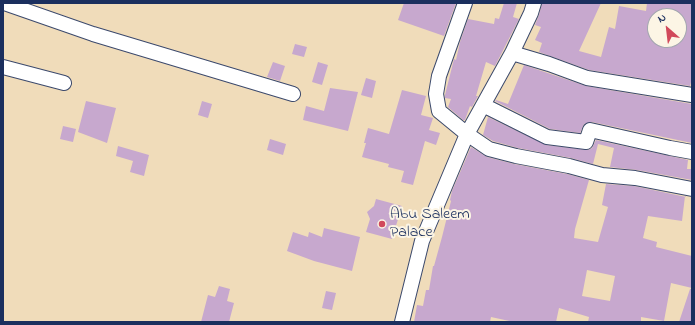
<!DOCTYPE html>
<html>
<head>
<meta charset="utf-8">
<style>
  body { margin:0 }
  #map { position:relative; width:695px; height:325px; overflow:hidden; background:#f0dcba; font-family:"Indie Flower",sans-serif }
  canvas { display:block }
  .frame { position:absolute; inset:0; border:4px solid #1b2f5e; pointer-events:none }
  .north { position:absolute; left:647px; top:8px; width:40px; height:40px; box-sizing:border-box; background:#fcf5e5; border:1px solid #a2a6af; border-radius:50%; rotate:332deg; font-size:11px; font-weight:700; line-height:16px; text-align:center; color:#1b2f5e }
  .north::after { content:''; display:block; margin:auto; width:14px; height:18px; background:#d1495b; clip-path:polygon(50% 0,100% 100%,50% 72%,0 100%) }
</style>
</head>
<body>
<div id="map">
<canvas width="695" height="325"></canvas>
<div class="frame"></div>
<div class="north">N</div>
</div>
<script>
const context = document.querySelector('canvas').getContext('2d');
context.lineJoin = 'round';
function paint(path, color) { context.fillStyle = color; context.fill(path, 'evenodd'); }
const poly = rows => new Path2D(rows.map(r => 'M' + r).join(''));
function strokePath(path, color, width, dash) { context.strokeStyle = color; context.lineWidth = width; context.lineCap = dash ? 'butt' : 'round'; context.setLineDash(dash || []); context.stroke(path); }
function drawText(font, color, halo, rows, align = 'center') {
  context.font = font + ' "Indie Flower",sans-serif'; context.lineWidth = 4; context.setLineDash([]); context.textBaseline = 'middle'; context.strokeStyle = halo; context.fillStyle = color; for (const [text, x, y, turn = 0] of rows) {
    context.save(); context.translate(x, y); context.rotate((+turn || 0) * Math.PI / 180); context.textAlign = isNaN(turn) ? turn : align; if (halo) context.strokeText(text, 0, 0); context.fillText(text, 0, 0); context.restore();
  }
}
const building = poly([
  [404,3,456,3,444,36,398,20],
  [504,3,517,3,513,17,519,19,495,66,486,62,476,96,478,96,472,107,470,106,465,120,463,120,448,107,451,99,445,98,445,95,454,59,456,60,460,42,468,19,494,24,495,18,499,19],
  [542,3,601,3,579,51,601,57,609,27,615,29,619,6,646,11,647,3,692,3,692,78,690,86,589,70,539,52,542,43,535,40,541,27,535,25,539,15],
  [655,16,679,16,679,20,684,21,680,40,655,40],
  [295,44,307,47,304,57,292,54],
  [273,62,285,66,280,81,267,77],
  [318,62,328,65,322,85,312,82],
  [524,65,586,86,692,104,692,143,592,122,584,124,580,133,550,129,495,101,496,100,508,104],
  [366,78,376,81,372,98,361,95],
  [330,88,358,92,348,131,303,120,306,106,324,111],
  [402,90,426,96,421,115,433,118,429,130,440,133,436,145,425,141,413,185,401,182,404,171,388,167,389,164,362,157,366,143,364,143,368,128,389,134],
  [86,101,116,108,107,143,78,132],
  [202,101,212,104,208,118,198,115],
  [488,117,546,145,588,150,592,148,596,140,688,160,687,169,692,169,692,180,637,170,610,167,614,148,598,144,593,164,571,158,518,148,493,141,483,135],
  [63,126,76,129,73,142,60,139],
  [270,139,286,144,283,155,267,150],
  [118,146,149,155,144,176,130,172,133,161,116,156],
  [471,147,487,157,514,164,567,174,589,180,575,229,574,238,598,242,608,207,602,205,606,184,634,186,686,197,685,196,682,221,648,216,643,238,657,242,656,247,692,256,692,288,671,283,664,321,641,317,641,322,588,322,589,317,559,308,556,322,514,322,491,317,490,322,414,322,417,305,423,306,426,290,429,290,433,266,434,266,442,237,451,201,450,200,452,191],
  [587,270,615,276,610,301,582,296],
  [376,199,402,206,392,239,366,232,370,219,367,212,374,206],
  [324,228,360,237,352,271,314,261,287,251,293,232,308,237,309,232,322,237],
  [219,286,230,289,227,301,234,303,229,322,201,322,208,295,215,297],
  [690,289,692,289,692,322,679,322],
  [326,291,336,293,332,310,322,308]
]);
const minor = poly([
  [4,3,93,34,293,94],
  [465,3,439,76,436,94,439,111,467,134,489,149,516,156,569,166,602,175,635,178,692,189],
  [512,53,549,64,587,78,692,95],
  [3,67,64,83],
  [483,105,547,137,586,142,590,130,670,148,692,152],
  [402,322,422,241,467,134,512,53,531,13,534,3]
]);
const markers = [
  [382,224,4,"#d1495b"]
];
const poiNames = [
  ["Abu Saleem",390,215],
  ["Palace",390,233]
];
paint(building, '#c7a8ce');
strokePath(minor, '#3b496c', 16);
strokePath(minor, '#fff', 14);
for (const [x, y, r, color] of markers) { const dot = new Path2D(); dot.arc(x, y, r, 0, 2 * Math.PI); context.fillStyle = color; context.fill(dot); strokePath(dot, '#fcf5e5', 1.5); }
drawText('16px', '#1b2f5e', '#fcf5e5', poiNames, 'left');
</script>
</body>
</html>
